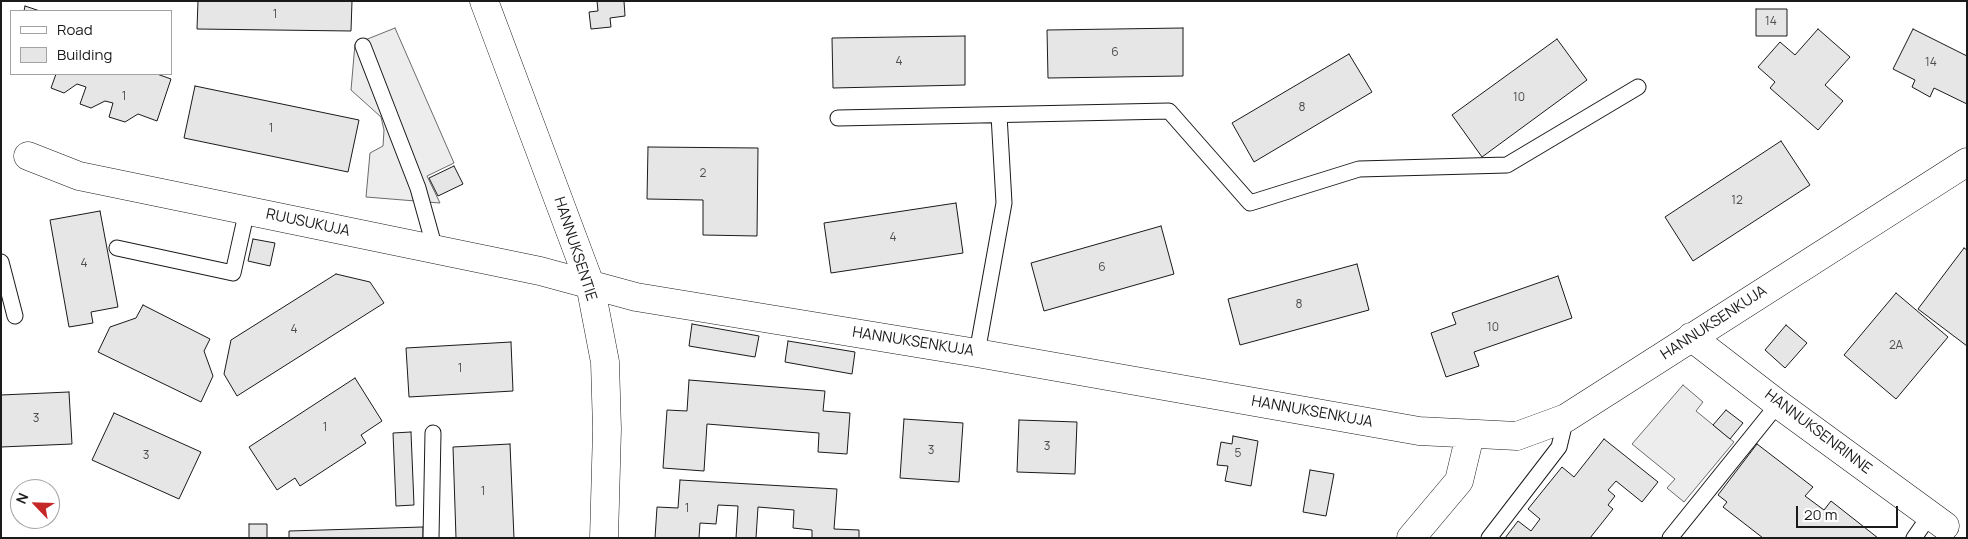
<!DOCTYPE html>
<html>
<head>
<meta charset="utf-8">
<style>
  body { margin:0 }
  #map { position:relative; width:1968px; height:539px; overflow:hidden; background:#fff; font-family:Manrope,sans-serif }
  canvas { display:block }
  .frame { position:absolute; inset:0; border:2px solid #1a1a1a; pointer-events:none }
  .legend { position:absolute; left:10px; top:10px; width:162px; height:65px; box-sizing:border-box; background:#fff; border:1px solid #a3a3a3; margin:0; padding:6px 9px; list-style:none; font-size:15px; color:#1a1a1a }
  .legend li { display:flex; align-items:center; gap:10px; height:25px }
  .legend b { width:25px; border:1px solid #a3a3a3 }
  .north { position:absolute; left:10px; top:479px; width:50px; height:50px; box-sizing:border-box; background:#fff; border:1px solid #a3a3a3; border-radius:50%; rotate:294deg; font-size:14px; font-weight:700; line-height:20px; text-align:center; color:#1a1a1a }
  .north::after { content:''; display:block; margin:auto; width:18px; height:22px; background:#c62828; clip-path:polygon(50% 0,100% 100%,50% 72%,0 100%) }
  .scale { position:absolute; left:1796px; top:506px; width:102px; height:22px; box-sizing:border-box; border:2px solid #1a1a1a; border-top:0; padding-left:6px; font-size:15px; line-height:18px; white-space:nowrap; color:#1a1a1a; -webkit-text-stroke:4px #fff; paint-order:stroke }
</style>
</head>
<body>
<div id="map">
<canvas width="1968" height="539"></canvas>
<div class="frame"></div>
<ul class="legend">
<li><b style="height:6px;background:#fff"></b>Road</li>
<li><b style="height:14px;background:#e6e6e6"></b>Building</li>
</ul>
<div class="north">N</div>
<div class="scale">20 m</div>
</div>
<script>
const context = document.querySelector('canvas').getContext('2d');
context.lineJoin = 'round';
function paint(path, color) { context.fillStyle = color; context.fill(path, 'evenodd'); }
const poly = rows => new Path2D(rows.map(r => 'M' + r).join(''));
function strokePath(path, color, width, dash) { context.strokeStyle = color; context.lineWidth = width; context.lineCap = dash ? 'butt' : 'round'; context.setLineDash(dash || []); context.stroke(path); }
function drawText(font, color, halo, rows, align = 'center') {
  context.font = font + ' Manrope,sans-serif'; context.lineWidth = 4; context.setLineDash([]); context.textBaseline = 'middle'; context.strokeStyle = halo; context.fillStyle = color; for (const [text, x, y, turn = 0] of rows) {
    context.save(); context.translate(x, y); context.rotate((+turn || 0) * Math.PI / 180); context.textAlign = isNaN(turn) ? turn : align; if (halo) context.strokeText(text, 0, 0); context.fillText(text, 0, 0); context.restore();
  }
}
const built = poly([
  [395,28,454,163,427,176,440,203,366,197,370,153,383,146,384,130,381,117,351,90,355,44,395,28],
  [1683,385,1703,402,1696,411,1734,442,1684,502,1667,488,1675,479,1632,444,1683,385]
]);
const building = poly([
  [198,1,352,1,351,31,197,29,198,1],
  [597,1,624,1,625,16,610,18,611,27,591,29,589,12,598,11,597,1],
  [25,6,40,11,24,11,25,6],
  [1756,9,1787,9,1787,36,1756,36,1756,9],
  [1183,28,1183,76,1048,78,1047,30,1183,28],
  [1818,29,1850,57,1825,85,1843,101,1818,130,1770,88,1775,82,1758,67,1780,42,1795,55,1818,29],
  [1913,29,1967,56,1967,104,1934,88,1930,97,1912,87,1915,80,1893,69,1913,29],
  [965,36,965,85,833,88,832,38,965,36],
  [1557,39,1587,80,1482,157,1452,115,1557,39],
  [1349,54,1372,92,1254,162,1232,123,1349,54],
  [56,74,157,74,171,79,157,121,138,114,125,122,109,117,113,103,105,101,91,108,80,104,86,87,77,84,64,93,51,88,56,74],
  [195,86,359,120,348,172,184,138,195,86],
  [1781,141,1810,185,1693,261,1665,217,1781,141],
  [648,147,758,148,757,236,703,235,703,200,647,199,648,147],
  [454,166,463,184,438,196,429,178,454,166],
  [956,203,963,253,831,273,824,223,956,203],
  [100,211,118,307,91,312,93,323,69,327,50,220,100,211],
  [1161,226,1174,274,1044,311,1031,263,1161,226],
  [253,239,275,243,270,266,248,261,253,239],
  [1964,248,1967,250,1967,346,1918,309,1964,248],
  [1357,264,1369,310,1240,345,1228,299,1357,264],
  [336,274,370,282,384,303,237,396,224,374,231,340,336,274],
  [1558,276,1572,318,1474,352,1479,366,1446,377,1431,333,1456,324,1452,313,1558,276],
  [1896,293,1948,337,1896,399,1844,355,1896,293],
  [143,305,210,339,204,351,213,376,201,402,98,352,110,327,136,318,143,305],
  [692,324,759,336,755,357,689,346,692,324],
  [1786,325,1807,343,1785,368,1765,350,1786,325],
  [788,341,855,352,852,374,785,362,788,341],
  [511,342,513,391,409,397,406,348,511,342],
  [355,378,382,421,361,435,366,443,300,486,295,478,277,490,249,447,355,378],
  [689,380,825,391,823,411,850,413,847,454,818,452,819,433,707,424,704,471,663,468,667,410,687,411,689,380],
  [69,392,72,444,1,447,1,395,69,392],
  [1726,410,1743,423,1730,439,1713,425,1726,410],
  [114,413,201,452,179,499,92,460,114,413],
  [904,419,963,423,959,482,900,478,904,419],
  [1019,420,1077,422,1075,474,1017,472,1019,420],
  [411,432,414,505,396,506,393,433,411,432],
  [1233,436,1258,441,1251,486,1225,481,1228,466,1217,465,1221,442,1232,444,1233,436],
  [1604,439,1658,482,1642,502,1616,481,1608,490,1615,496,1608,505,1613,509,1590,538,1505,538,1518,521,1531,531,1540,519,1528,509,1562,467,1574,477,1604,439],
  [510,444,514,538,456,538,453,447,510,444],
  [1757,444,1813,487,1805,496,1824,510,1831,501,1878,538,1763,538,1723,507,1727,502,1718,495,1757,444],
  [1310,470,1334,474,1326,516,1303,512,1310,470],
  [680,480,837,489,834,529,859,530,859,538,812,538,812,530,793,528,794,510,758,507,756,538,736,538,738,506,718,505,716,524,700,523,699,538,655,538,657,507,678,508,680,480],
  [249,524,267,524,267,538,249,538,249,524],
  [423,527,423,538,289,538,289,531,423,527]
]);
const lane = poly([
  [363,46,418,188,435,249],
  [838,118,1169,111,1250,203,1359,169,1507,165,1638,87],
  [117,248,233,273,247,210],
  [1,262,15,316],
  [977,353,1004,203,999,115],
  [431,538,433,433],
  [1489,538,1559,447,1566,418],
  [1670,538,1778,404],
  [1914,538,1930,515]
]);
const street = poly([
  [28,156,79,176,540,271,636,297,977,353,1419,431,1517,436,1566,418,1967,162],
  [1691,337,1778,404,1945,526],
  [1411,538,1459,481,1470,435]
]);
const secondary = poly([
  [484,1,590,284,605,362,607,429,604,538]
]);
const numberNames = [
  ["1",275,15],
  ["14",1771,22],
  ["6",1115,53],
  ["4",899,62],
  ["14",1931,63],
  ["1",124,97],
  ["10",1519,98],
  ["8",1302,108],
  ["1",271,129],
  ["2",703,174],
  ["12",1737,201],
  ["4",893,238],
  ["4",84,264],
  ["6",1102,268],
  ["8",1299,305],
  ["10",1493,328],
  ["4",294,330],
  ["2A",1896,346],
  ["1",460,369],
  ["3",36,419],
  ["1",325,428],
  ["3",1047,447],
  ["3",931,451],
  ["5",1238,454],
  ["3",146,456],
  ["1",483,492],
  ["1",687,509]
];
const streetNames = [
  ["RUUSUKUJA",308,223,12],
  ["HANNUKSENTIE",575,249,72],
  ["HANNUKSENKUJA",1714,323,-33],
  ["HANNUKSENKUJA",913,342,9],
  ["HANNUKSENKUJA",1312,412,10],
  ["HANNUKSENRINNE",1818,432,37]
];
paint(built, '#ededed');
strokePath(built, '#6a6a6a', 1);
paint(building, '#e6e6e6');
strokePath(building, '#1a1a1a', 1);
strokePath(lane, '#1a1a1a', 17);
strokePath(street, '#1a1a1a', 29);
strokePath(secondary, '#1a1a1a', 29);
strokePath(lane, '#fff', 15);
strokePath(street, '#fff', 28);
strokePath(secondary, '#fff', 28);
drawText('12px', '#4d4d4d', null, numberNames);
drawText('15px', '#1a1a1a', '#fff', streetNames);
</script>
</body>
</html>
